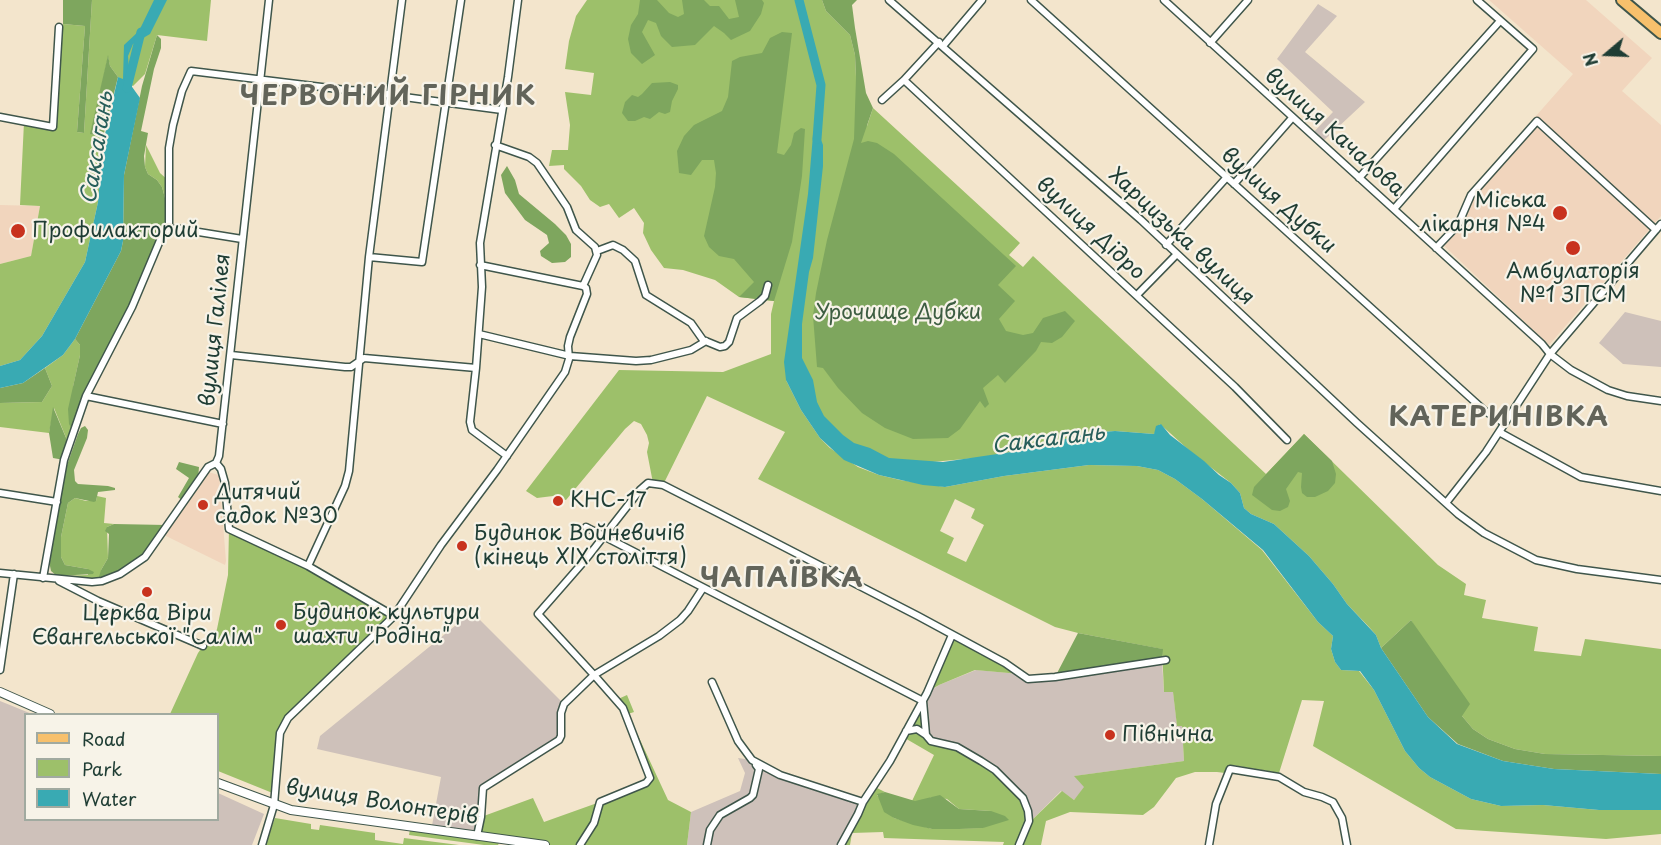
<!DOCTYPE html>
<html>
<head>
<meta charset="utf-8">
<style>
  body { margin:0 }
  #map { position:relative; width:1661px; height:845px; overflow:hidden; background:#f3e5cc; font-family:"Playpen Sans",sans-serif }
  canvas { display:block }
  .legend { position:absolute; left:24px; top:713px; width:195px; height:108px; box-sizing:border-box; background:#f7f3e8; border:2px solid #a1aaa0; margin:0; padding:8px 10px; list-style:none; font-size:18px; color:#1f3d34 }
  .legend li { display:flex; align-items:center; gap:12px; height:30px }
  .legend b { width:30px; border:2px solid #a1aaa0 }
  .north { position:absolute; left:1577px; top:24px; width:60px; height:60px; -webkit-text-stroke:4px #f7f3e8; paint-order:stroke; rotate:251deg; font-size:16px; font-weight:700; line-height:24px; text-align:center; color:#1f3d34 }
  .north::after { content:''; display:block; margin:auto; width:21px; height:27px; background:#1f3d34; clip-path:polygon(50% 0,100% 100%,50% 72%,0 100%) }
</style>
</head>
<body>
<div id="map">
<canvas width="1661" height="845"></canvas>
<ul class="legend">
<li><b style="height:8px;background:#f7c06c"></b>Road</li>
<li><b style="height:16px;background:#9dc06a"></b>Park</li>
<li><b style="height:16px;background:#39aab3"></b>Water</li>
</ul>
<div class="north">N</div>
</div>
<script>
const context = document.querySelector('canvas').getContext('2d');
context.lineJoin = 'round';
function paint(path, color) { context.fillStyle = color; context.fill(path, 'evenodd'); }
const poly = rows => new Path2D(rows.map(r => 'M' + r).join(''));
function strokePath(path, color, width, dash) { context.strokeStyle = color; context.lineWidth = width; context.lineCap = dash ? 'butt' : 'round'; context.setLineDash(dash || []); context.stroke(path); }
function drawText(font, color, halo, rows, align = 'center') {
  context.font = font + ' "Playpen Sans",sans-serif'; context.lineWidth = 4.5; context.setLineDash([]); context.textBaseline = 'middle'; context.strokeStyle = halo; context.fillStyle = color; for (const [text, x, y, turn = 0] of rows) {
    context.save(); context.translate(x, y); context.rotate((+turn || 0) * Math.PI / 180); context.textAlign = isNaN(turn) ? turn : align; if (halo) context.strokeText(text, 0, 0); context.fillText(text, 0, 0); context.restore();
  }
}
const built = poly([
  [1489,0,1586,0,1652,58,1622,91,1661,125,1661,216,1549,345,1439,241,1457,219,1468,193,1573,74],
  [0,205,40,206,31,256,0,264],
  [208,472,219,475,226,561,225,565,164,535]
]);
const industrial = poly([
  [1318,4,1337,16,1305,52,1365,102,1320,144,1311,135,1333,112,1277,59],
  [1625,312,1661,321,1661,367,1623,364,1599,343],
  [472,612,564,704,561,736,486,785,477,836,431,831,441,777,317,749,320,736],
  [1162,662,1164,692,1173,691,1177,725,1182,726,1184,761,1075,776,1085,787,1074,800,1061,791,1032,820,931,741,923,714,927,693,939,685,976,670,1020,674,1028,679],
  [0,701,32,714,26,714,26,820,218,820,218,793,264,814,252,845,0,845],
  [738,758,752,760,762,767,863,802,841,845,687,845,691,812,740,791,745,773]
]);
const green = poly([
  [92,0,211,0,207,41,157,35,145,74,133,86,118,77,110,66,108,57,91,134,103,137,103,143,98,202,85,262,42,336,20,360,0,366,0,264,31,256,40,206,20,205,24,122,56,128,63,24,85,26,77,132,84,133],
  [587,0,822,0,826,11,850,35,855,55,856,77,867,126,873,108,1020,243,1009,255,1023,267,1033,256,1266,474,1304,434,1438,565,1466,584,1464,595,1486,600,1482,618,1538,627,1534,651,1581,656,1585,639,1661,649,1661,756,1545,754,1515,749,1488,739,1473,729,1462,716,1411,620,1381,648,1376,635,1369,627,1347,604,1333,584,1309,556,1274,524,1251,514,1244,508,1240,493,1231,483,1191,452,1160,424,1154,434,1115,431,1090,433,1045,445,986,457,932,462,877,462,838,436,786,380,801,410,820,438,830,448,858,467,879,475,900,480,945,487,1004,476,1089,465,1137,466,1158,470,1175,479,1202,499,1262,550,1318,622,1333,636,1331,649,1335,662,1341,670,1359,671,1374,690,1405,751,1419,768,1430,777,1471,799,1501,806,1543,805,1599,810,1661,810,1661,834,1606,839,1456,829,1313,746,1324,701,1302,700,1279,773,1232,765,1225,773,1217,772,1195,772,1176,778,1154,807,1143,815,1070,812,1046,821,1041,845,1022,845,1032,820,1062,791,1074,800,1084,787,1074,776,1184,761,1182,726,1177,726,1173,692,1164,692,1162,649,1078,633,1055,627,758,479,785,432,707,396,663,485,653,483,647,452,649,443,647,435,641,424,634,421,625,429,566,500,553,496,537,498,526,491,619,370,723,372,771,354,771,314,774,301,739,297,715,280,683,270,664,268,651,250,643,233,644,223,634,208,619,218,609,204,600,207,590,200,581,186,564,169,564,165,549,166,552,150,568,150,570,125,565,92,591,95,594,73,565,69,569,41,576,16],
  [955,499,975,509,971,518,984,525,966,562,947,553,954,538,940,531],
  [146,145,160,173,169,181,168,209,162,187,157,180,148,174,145,167],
  [75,339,80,345,80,355,73,387,74,433,69,445,54,408,49,433,0,427,0,403,42,402,52,386,45,368,63,355],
  [97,496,106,498,104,523,114,524,107,527,108,558,101,570,101,580,57,576,88,575,88,569,65,565,61,557,61,537,68,503,75,498,86,501,96,501],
  [229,529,308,566,394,616,297,707,280,733,275,794,218,771,218,714,170,714,198,653,203,646,212,642,217,629,228,575],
  [952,635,1020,674,975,670,939,685,927,692],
  [627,695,634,712,628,714,668,800,691,812,687,845,545,845,477,836,481,817,533,798,544,822,600,802,649,781,623,708,616,700],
  [923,701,923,714,931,741,957,747,981,761,1018,793,1029,821,1019,845,1003,845,1004,842,884,838,883,832,852,833,850,845,841,845,873,786,885,792,877,795,894,818,932,829,983,828,991,811,959,809,947,799,932,797,923,801,912,801,934,755,903,737],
  [275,818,311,824,311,829,319,830,320,825,375,833,375,840,403,844,404,838,459,845,265,845],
  [410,829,498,841,499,843,498,845,484,845,409,835]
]);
const forest = poly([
  [63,0,92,0,84,133,77,132,85,26,63,24],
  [640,0,657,0,669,13,678,17,684,14,682,0,704,0,710,6,719,6,729,19,739,17,735,0,762,0,764,3,761,14,750,31,731,40,724,33,714,26,695,45,672,47,661,36,656,23,648,20,642,32,655,55,642,64,631,53,628,39,631,25,638,14],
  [822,0,857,0,852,5,855,28,866,93,873,108,861,143,868,141,877,143,894,154,1016,266,998,285,1015,301,999,319,1006,331,1023,335,1033,333,1043,318,1065,311,1075,321,1062,337,1052,343,1041,342,1036,351,1005,383,998,375,983,388,989,404,985,408,980,401,960,429,948,438,913,439,885,428,862,413,838,388,823,368,817,367,813,316,816,293,827,240,854,139,856,77,855,55,850,35,826,11],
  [782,32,792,33,777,153,784,155,791,145,794,133,801,128,805,129,802,176,792,242,774,301,739,297,754,282,734,259,719,256,709,247,704,236,715,187,716,173,714,160,702,160,691,175,679,173,677,151,684,136,694,125,722,111,728,97,732,61,740,57,762,53,770,38],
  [157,35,161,39,161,48,154,69,141,131,148,133,144,156,145,167,148,174,157,180,162,187,168,209,168,224,140,290,94,379,74,433,69,424,68,409,80,355,80,345,75,339,121,251,123,241,124,175,142,86],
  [108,55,110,66,118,77,103,137,90,134],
  [670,82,678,85,678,89,672,101,670,112,665,114,659,112,650,119,644,117,635,121,628,121,622,113,625,102,632,95,638,97,642,94,652,83],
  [507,166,515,180,519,194,555,224,566,235,571,244,571,257,565,262,552,263,541,256,540,251,549,243,547,235,525,220,505,193,501,175],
  [45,368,52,386,42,402,0,403,0,388,23,383],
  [53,407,69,445,64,460,53,458,49,433],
  [85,426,88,430,87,438,74,470,75,481,78,484,108,486,115,488,115,490,98,492,96,501,94,502,75,498,68,503,61,537,61,557,65,565,88,569,94,572,93,574,57,576,51,571,49,561,66,468,78,434,81,428],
  [1304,434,1332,461,1336,474,1335,483,1328,491,1315,497,1307,497,1302,493,1301,487,1302,473,1298,472,1286,489,1290,501,1288,507,1280,511,1272,510,1252,495,1254,487],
  [179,462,199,467,198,479,183,501,178,497,189,478,176,469],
  [114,524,166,525,144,555,131,566,101,580,99,577,101,570,108,558,109,534,105,531,107,527],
  [1411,620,1470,704,1462,716,1473,729,1488,739,1515,749,1545,754,1661,756,1661,774,1554,769,1503,761,1458,744,1428,717,1381,648],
  [1078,633,1163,649,1162,662,1055,677],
  [885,792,915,801,940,795,959,809,991,811,1005,816,1009,820,983,828,959,829,932,829,913,825,894,818,884,812,877,794]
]);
const water = poly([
  [154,0,167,0,150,34,133,44,128,56,130,84,140,98,124,175,123,241,121,251,75,339,63,355,23,383,0,388,0,366,20,360,42,336,85,262,98,202,103,143,118,77,123,79,124,45,139,31],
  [817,128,823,145,823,166,813,258,809,272,802,324,802,358,813,380,817,402,824,416,843,435,854,443,870,448,889,458,943,462,1011,452,1090,433,1115,431,1154,434,1156,426,1161,424,1170,435,1204,461,1219,475,1231,483,1240,493,1244,508,1251,514,1274,524,1309,556,1333,584,1347,604,1376,635,1381,648,1428,717,1457,744,1503,761,1554,769,1661,774,1661,810,1599,810,1543,805,1501,806,1471,799,1430,777,1419,768,1405,751,1374,690,1360,671,1341,670,1335,662,1331,649,1333,636,1318,622,1263,550,1202,499,1175,479,1158,470,1137,466,1089,465,1004,476,945,487,923,485,879,475,844,460,820,438,801,410,786,380,784,362,808,194,813,135]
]);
const river = poly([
  [799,0,821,85,817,139],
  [127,88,141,32]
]);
const minor = poly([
  [889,0,1141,220,1357,423,1458,514,1484,533,1536,560,1577,569,1661,580],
  [1031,0,1485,411,1504,423],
  [1164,0,1542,344,1550,354,1571,370,1608,390,1627,396,1661,401],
  [939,42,904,80,1235,387,1287,440],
  [1210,43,1248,0],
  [943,46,982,0],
  [882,100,904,80],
  [0,117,53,127,59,27],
  [495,145,529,157,537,163,567,207,576,230,595,247,597,255,583,286],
  [1359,178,1500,21],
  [1234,184,1292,118],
  [1394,209,1533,49,1477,0],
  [169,229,169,148,173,125,182,91,191,71,346,90,375,91,389,95,502,110],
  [169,229,180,229,242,239],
  [1166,245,1227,177],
  [1436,248,1458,225,1471,195,1537,121,1656,230],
  [597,251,613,245,623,250,635,261,646,295,691,323,703,340,720,347,725,346,729,342,737,318,760,301,765,296,768,285],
  [369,257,422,262,461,0],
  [1137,295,1176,255],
  [479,334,570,356,636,361,651,360,691,350,706,341],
  [231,355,345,367,351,367,364,358,476,368,470,422,472,430,507,456],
  [476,368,482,287,480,243,508,77,518,0],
  [86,396,223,424],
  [1499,432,1581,477,1661,491],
  [216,463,219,456,269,0],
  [216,463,221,469,225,483,229,529,308,566],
  [0,493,57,502],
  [1446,503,1486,452,1550,354,1661,224],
  [586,527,923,701,926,735,931,741,957,747,981,761,995,770,1023,798,1028,811,1029,821,1019,845],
  [0,573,92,582,102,581,120,574,145,557,208,467,216,463],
  [43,578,64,460,86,396,132,307,161,238,169,229],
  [59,581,98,601,203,646],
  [394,616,308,566,345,486,349,471,369,257,402,0],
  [0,670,14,574],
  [712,682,738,741,752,760,780,775,863,802],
  [906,731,917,729,926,735],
  [477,836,481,817,483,788,559,740,561,736,561,713,564,704,594,675,538,614,586,559,640,490,648,483,663,485,720,514,918,616,1005,663,1028,679,1055,677,1166,660],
  [262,845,274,805,280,733,288,718,394,616,441,545,497,470,565,372,569,359,568,346,570,337,587,294,586,288,583,286,480,265],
  [580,845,594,823,600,802,646,783,650,778,623,708,594,675,659,636,680,620,688,611,703,588],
  [707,845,710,830,720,815,750,798,753,795,759,769,756,765],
  [841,845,858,814,863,802,890,761,927,693,952,635],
  [1209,845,1216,804,1230,769,1279,777,1304,792,1322,797,1333,802,1342,818,1347,845]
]);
const tertiary = poly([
  [0,692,50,714],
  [218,783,291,810,545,845]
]);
const primary = poly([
  [1622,0,1661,33]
]);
const markers = [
  [1560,213,8,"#c8321e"],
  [18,231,8,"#c8321e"],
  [1573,248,8,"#c8321e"],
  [558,501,6,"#c8321e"],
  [203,505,6,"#c8321e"],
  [462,546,6,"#c8321e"],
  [147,592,6,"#c8321e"],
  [281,625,6,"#c8321e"],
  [1110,735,6,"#c8321e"]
];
const streetNames = [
  ["вулиця Качалова",1334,133,42],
  ["вулиця Дубки",1278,201,42],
  ["вулиця Дідро",1090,229,43],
  ["Харцизька вулиця",1181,237,43],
  ["вулиця Галілея",216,330,-84],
  ["вулиця Волонтерів",382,803,9]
];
const poiNames = [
  ["Міська",1546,201,"right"],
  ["лікарня №4",1546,225,"right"],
  ["Профилакторий",32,231],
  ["Амбулаторія",1573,272,"center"],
  ["№1 ЗПСМ",1573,296,"center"],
  ["Дитячий",215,493],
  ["садок №30",215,517],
  ["КНС-17",570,501],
  ["Будинок Войневичів",474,534],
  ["(кінець ХІХ століття)",474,558],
  ["Будинок культури",293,613],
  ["шахти \"Родіна\"",293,637],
  ["Церква Віри",147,614,"center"],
  ["Євангельської \"Салім\"",147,638,"center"],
  ["Північна",1122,735]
];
const parkNames = [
  ["Урочище Дубки",898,313]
];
const waterNames = [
  ["Саксагань",98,148,-81],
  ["Саксагань",1048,440,-7]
];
const districtNames = [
  ["ЧЕРВОНИЙ ГІРНИК",388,98],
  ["КАТЕРИНІВКА",1499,419],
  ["ЧАПАЇВКА",782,580]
];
paint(built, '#f1d5bd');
paint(industrial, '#cec1ba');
paint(green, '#9dc06a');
paint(forest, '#7ea65e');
paint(water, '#39aab3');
strokePath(river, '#39aab3', 9);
strokePath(minor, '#3f564b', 9);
strokePath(tertiary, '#3f564b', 10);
strokePath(primary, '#3f564b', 14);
strokePath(minor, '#fff', 6);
strokePath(tertiary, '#fff', 8);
strokePath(primary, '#f7c06c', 10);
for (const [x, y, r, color] of markers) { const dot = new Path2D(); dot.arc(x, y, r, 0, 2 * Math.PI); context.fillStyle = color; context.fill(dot); strokePath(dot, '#f7f3e8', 2); }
drawText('21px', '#1f3d34', '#f7f3e8', streetNames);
drawText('21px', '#1f3d34', '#f7f3e8', poiNames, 'left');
drawText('21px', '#3e5e42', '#f7f3e8', parkNames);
drawText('italic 22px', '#275e5a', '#f7f3e8', waterNames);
context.letterSpacing = '1.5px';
drawText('bold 27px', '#62645a', '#f7f3e8', districtNames);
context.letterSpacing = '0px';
</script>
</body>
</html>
